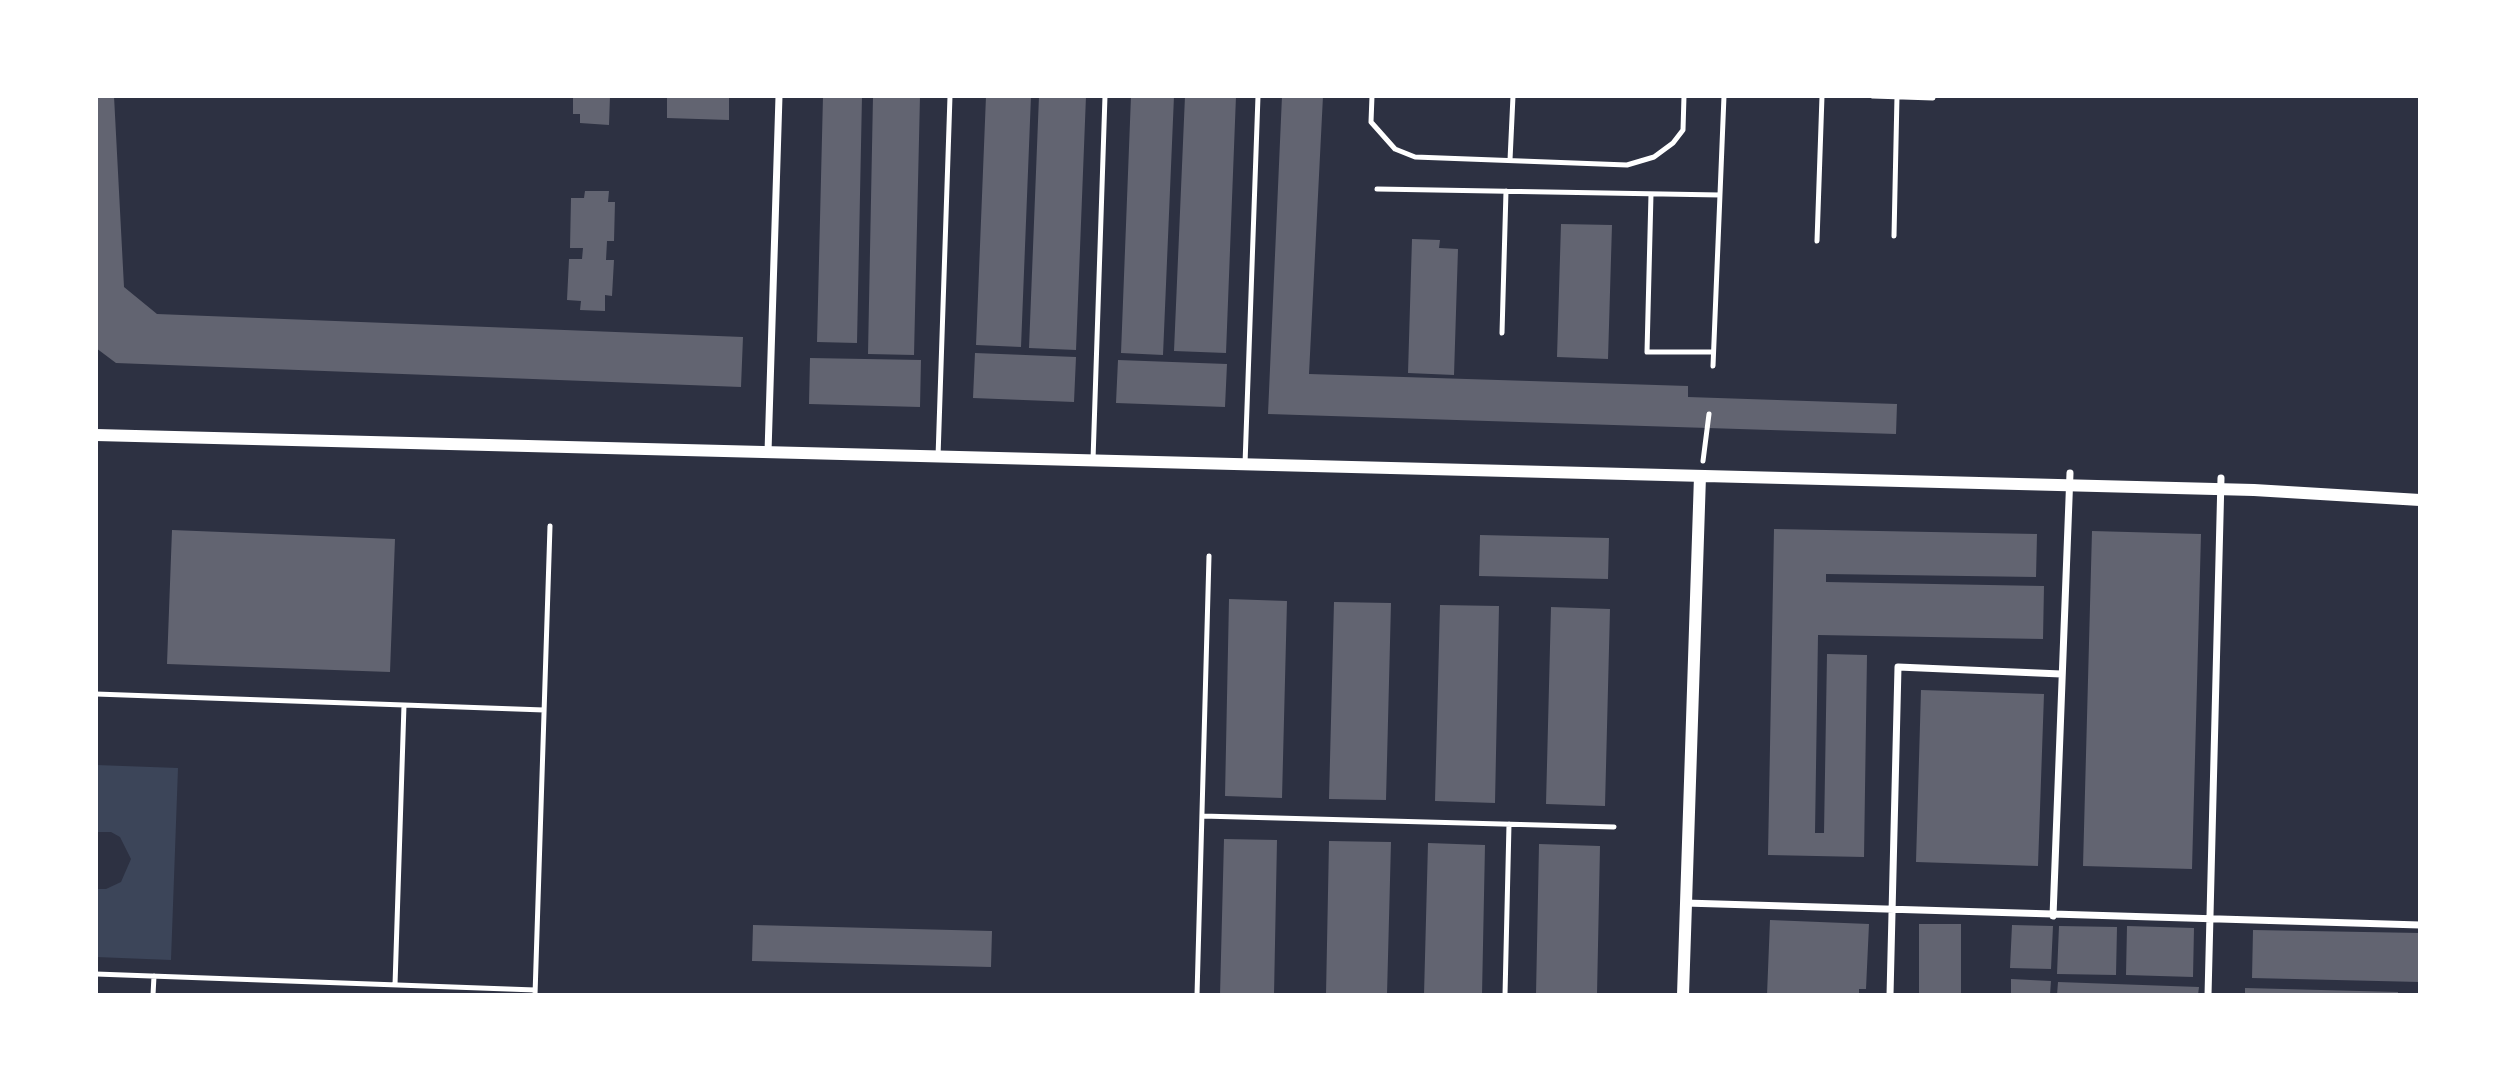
<!DOCTYPE html>
<html>
<head>
<meta charset="utf-8">
<style>
  body { margin:0 }
  #map { position:relative; width:2516px; height:1091px; overflow:hidden; background:#2d3142; font-family:"DM Sans",sans-serif }
  canvas { display:block }
  .frame { position:absolute; inset:0; border:98px solid #fff; pointer-events:none }
</style>
</head>
<body>
<div id="map">
<canvas width="2516" height="1091"></canvas>
<div class="frame"></div>
</div>
<script>
const context = document.querySelector('canvas').getContext('2d');
context.lineJoin = 'round';
function paint(path, color) { context.fillStyle = color; context.fill(path, 'evenodd'); }
const poly = rows => new Path2D(rows.map(r => 'M' + r).join(''));
function strokePath(path, color, width, dash) { context.strokeStyle = color; context.lineWidth = width; context.lineCap = dash ? 'butt' : 'round'; context.setLineDash(dash || []); context.stroke(path); }
const green = poly([
  [96,765,178,768,171,960,96,957,96,889,106,889,121,882,131,859,120,837,111,832,96,832]
]);
const building = poly([
  [96,96,114,96,124,287,157,314,743,337,741,387,116,363,96,348],
  [573,96,610,96,609,125,580,123,580,114,573,114],
  [667,96,729,96,729,120,667,118],
  [823,96,862,96,857,343,817,342],
  [873,96,920,96,914,355,868,354],
  [986,96,1031,96,1021,347,976,345],
  [1039,96,1086,96,1076,350,1029,348],
  [1131,96,1174,96,1163,355,1121,353],
  [1185,96,1236,96,1226,353,1174,351],
  [1282,96,1323,96,1309,374,1688,386,1688,397,1897,404,1896,434,1268,414],
  [585,191,609,191,608,202,615,202,614,241,607,241,606,260,614,260,612,296,605,295,605,311,580,310,581,301,567,300,569,259,582,259,583,248,570,248,571,198,584,198],
  [1561,224,1612,225,1608,359,1557,357],
  [1412,239,1440,240,1439,248,1458,249,1454,375,1408,373],
  [975,353,1076,357,1074,402,973,398],
  [810,358,921,360,920,407,809,404],
  [1118,360,1227,364,1225,407,1116,403],
  [1774,529,2037,534,2036,577,1826,574,1826,582,2044,586,2043,639,1818,635,1815,833,1824,833,1827,654,1867,655,1864,857,1768,855],
  [172,530,395,539,390,672,167,664],
  [2092,531,2201,534,2192,869,2083,866],
  [1480,535,1609,538,1608,579,1479,576],
  [1229,599,1287,601,1282,798,1225,796],
  [1334,602,1391,603,1386,800,1329,799],
  [1440,605,1499,606,1495,803,1435,801],
  [1551,607,1610,609,1605,806,1546,804],
  [1921,690,2044,694,2038,866,1916,862],
  [1224,839,1277,840,1274,995,1220,995],
  [1329,841,1391,842,1387,995,1326,995],
  [1428,843,1485,845,1482,995,1424,995],
  [1539,844,1600,846,1597,995,1536,995],
  [1770,920,1869,924,1866,989,1859,989,1859,995,1767,995],
  [1919,924,1961,924,1961,995,1919,995],
  [753,925,992,931,991,967,752,961],
  [2012,925,2053,926,2051,969,2010,968],
  [2059,926,2117,927,2116,975,2057,974],
  [2127,926,2194,928,2193,977,2126,975],
  [2253,930,2420,933,2420,982,2252,978],
  [2011,979,2051,981,2050,995,2011,995],
  [2058,982,2199,987,2198,995,2057,995],
  [2245,988,2398,992,2398,995,2245,995]
]);
const service = poly([
  [1372,96,1371,122,1395,149,1415,157,1627,165,1654,157,1673,143,1683,130,1684,96],
  [1873,96,1933,98],
  [1510,160,1513,96],
  [1377,189,1720,195],
  [1651,194,1647,352,1713,352],
  [1894,236,1897,96],
  [1817,241,1822,96],
  [1502,333,1506,191],
  [1713,366,1724,96],
  [938,457,950,96],
  [1093,460,1105,96],
  [1703,461,1709,414],
  [1245,464,1258,96],
  [96,694,544,710],
  [1202,816,1614,827],
  [96,974,535,990],
  [395,985,404,705],
  [153,995,154,976],
  [535,995,550,526],
  [1197,995,1209,556],
  [1505,995,1509,824]
]);
const minor = poly([
  [768,452,779,96],
  [1685,903,2420,925],
  [2053,916,2070,473],
  [1890,995,1898,667,2061,674],
  [2208,995,2221,478]
]);
const tertiary = poly([
  [96,435,2254,490,2420,500],
  [1683,995,1700,476]
]);
paint(green, '#3c4559');
paint(building, '#626471');
strokePath(service, '#fff', 5);
strokePath(minor, '#fff', 7);
strokePath(tertiary, '#fff', 12);
</script>
</body>
</html>
